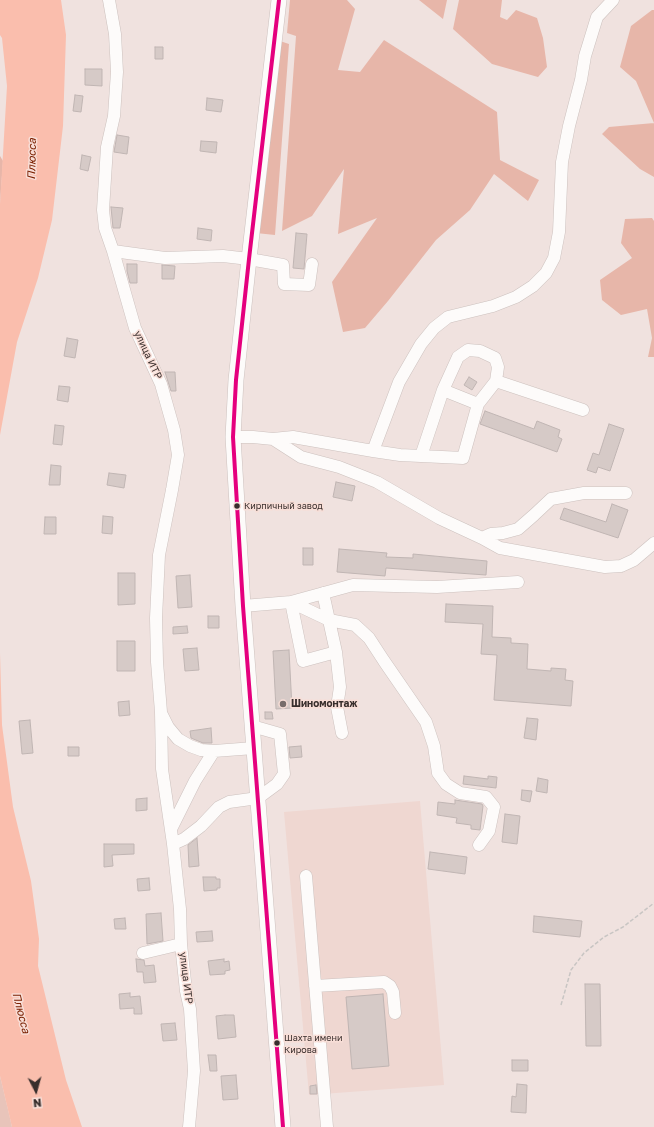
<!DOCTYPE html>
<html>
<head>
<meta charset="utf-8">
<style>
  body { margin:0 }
  #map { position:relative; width:654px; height:1127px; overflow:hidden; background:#f0e2df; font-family:"Golos Text",sans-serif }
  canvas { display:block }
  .north { position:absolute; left:16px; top:1071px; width:40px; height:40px; -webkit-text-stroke:3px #f8ded7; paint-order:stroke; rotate:174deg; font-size:11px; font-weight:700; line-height:16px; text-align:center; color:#382e2c }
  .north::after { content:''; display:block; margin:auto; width:14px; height:18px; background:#382e2c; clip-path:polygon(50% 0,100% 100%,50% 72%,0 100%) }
</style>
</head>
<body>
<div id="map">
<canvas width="654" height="1127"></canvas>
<div class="north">N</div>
</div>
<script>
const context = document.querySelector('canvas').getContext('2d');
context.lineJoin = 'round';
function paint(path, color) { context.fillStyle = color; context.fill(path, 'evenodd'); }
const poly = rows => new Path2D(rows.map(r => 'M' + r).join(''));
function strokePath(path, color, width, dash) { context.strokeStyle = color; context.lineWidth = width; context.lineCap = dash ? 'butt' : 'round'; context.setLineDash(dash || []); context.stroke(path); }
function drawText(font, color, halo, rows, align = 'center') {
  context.font = font + ' "Golos Text",sans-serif'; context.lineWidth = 3; context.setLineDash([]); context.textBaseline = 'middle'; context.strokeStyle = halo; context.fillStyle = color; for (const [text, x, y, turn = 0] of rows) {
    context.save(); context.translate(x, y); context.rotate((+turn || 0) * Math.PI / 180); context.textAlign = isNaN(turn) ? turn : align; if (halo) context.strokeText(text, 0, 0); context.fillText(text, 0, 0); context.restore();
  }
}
const built = poly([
  [420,801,444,1085,309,1095,284,812]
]);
const green = poly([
  [0,1076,10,1118,12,1127,0,1127]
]);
const forest = poly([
  [290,0,347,0,355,9,338,70,360,72,384,40,497,112,500,160,539,180,528,201,494,174,470,210,436,240,388,301,365,328,343,332,332,282,377,218,338,234,344,169,312,216,282,231,296,36,287,33],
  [419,0,447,0,443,19],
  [459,0,502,0,500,17,507,20,516,10,537,18,543,38,547,67,538,77,492,64,453,29],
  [652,10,654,10,654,177,640,169,602,134,609,127,654,123,636,81,620,67,631,26],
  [280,41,289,44,275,235,256,233],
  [0,156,3,161,0,204],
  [652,218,654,221,654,357,648,357,652,338,647,309,621,315,602,300,600,280,632,258,621,243,625,219]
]);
const water = poly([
  [0,0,61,0,66,35,63,126,52,220,38,278,17,342,0,435,0,204,7,86,2,38,0,35],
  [0,653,2,725,13,807,31,881,39,939,38,966,66,1080,82,1127,12,1127,0,1076]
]);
const building = poly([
  [155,47,163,47,163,59,155,59,155,47],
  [85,69,102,69,102,86,85,85,85,69],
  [75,95,83,96,81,112,73,111,75,95],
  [207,98,223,100,221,112,206,110,207,98],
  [117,135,129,137,127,154,114,152,117,135],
  [201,141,217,142,216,153,200,151,201,141],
  [82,155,91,157,88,171,80,169,82,155],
  [111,207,123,208,120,228,113,228,111,207],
  [198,228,212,230,211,241,197,239,198,228],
  [296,233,307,234,304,269,293,268,296,233],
  [127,264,137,264,137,283,130,283,127,271,127,264],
  [162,265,175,266,174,279,162,279,162,265],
  [67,338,78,340,75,358,64,356,67,338],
  [165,372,175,372,176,391,171,391,165,372],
  [469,377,477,382,472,390,464,385,469,377],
  [59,386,70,387,68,402,57,400,59,386],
  [485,411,534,429,537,421,560,430,558,437,562,439,557,452,480,424,485,411],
  [609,424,624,429,610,471,598,467,596,473,587,470,593,453,599,455,609,424],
  [55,425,64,426,62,445,53,444,55,425],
  [51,465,61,466,60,485,49,485,51,465],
  [109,473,126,475,124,488,107,485,109,473],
  [336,482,355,486,352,501,333,497,336,482],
  [612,504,628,510,618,538,560,519,564,508,606,522,612,504],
  [103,516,113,517,112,534,102,533,103,516],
  [45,517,56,517,56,534,44,534,45,517],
  [303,548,313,548,313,565,303,565,303,548],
  [339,549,387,553,386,557,413,558,413,554,487,561,486,575,386,568,385,576,337,572,339,549],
  [118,573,135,573,135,604,118,605,118,573],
  [190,575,192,607,178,608,176,576,190,575],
  [446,604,493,606,492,637,511,638,511,643,528,644,527,669,551,671,551,668,566,669,565,680,573,681,571,706,494,700,497,655,481,654,483,624,445,622,446,604],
  [208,616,219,616,219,628,208,628,208,616],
  [187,626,188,633,173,634,173,627,187,626],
  [117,641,135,641,135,671,117,671,117,641],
  [197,648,199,670,185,671,183,649,197,648],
  [289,650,292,708,276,709,273,651,289,650],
  [129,701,130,715,119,716,118,702,129,701],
  [265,712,272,712,273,719,265,719,265,712],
  [527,718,538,719,536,740,524,738,527,718],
  [30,720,33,753,22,754,19,721,30,720],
  [211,728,212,743,203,743,191,738,190,731,211,728],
  [301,746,302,757,290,758,289,747,301,746],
  [68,747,79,747,79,756,68,756,68,747],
  [464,776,488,779,488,776,497,777,496,788,463,784,464,776],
  [538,778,548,780,547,793,536,791,538,778],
  [522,790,532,791,530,802,521,800,522,790],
  [147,798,147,810,136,811,136,799,147,798],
  [455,800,482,804,483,806,480,830,471,829,471,825,456,823,457,818,437,815,438,802,455,804,455,800],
  [505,814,520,816,517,844,502,842,505,814],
  [197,838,199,866,189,867,188,845,197,838],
  [104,844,134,844,134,854,112,855,113,866,104,867,104,844],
  [430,852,467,857,465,874,428,869,430,852],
  [203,877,216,877,216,879,220,879,220,888,217,888,217,890,204,891,203,877],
  [149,878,150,890,138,891,137,879,149,878],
  [161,913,163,941,147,944,146,914,161,913],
  [534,916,582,921,580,937,533,932,534,916],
  [125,918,126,929,115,929,114,919,125,918],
  [212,931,213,941,197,942,196,932,212,931],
  [136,959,144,960,145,966,154,965,156,982,144,983,143,972,137,972,136,959],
  [224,959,224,962,229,961,230,970,225,971,225,974,210,975,208,961,224,959],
  [585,984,600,984,601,1046,586,1046,585,984],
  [130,993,130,997,140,996,142,1014,134,1014,134,1008,120,1009,119,994,130,993],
  [383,994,389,1066,352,1069,346,997,383,994],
  [225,1015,234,1015,236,1037,218,1039,216,1016,225,1015],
  [175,1023,177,1040,163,1041,161,1024,175,1023],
  [208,1055,216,1055,217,1071,210,1071,208,1055],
  [512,1060,528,1060,528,1071,512,1071,512,1060],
  [236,1075,238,1099,223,1100,221,1076,236,1075],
  [517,1084,527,1085,526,1113,511,1112,512,1096,516,1097,517,1084],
  [316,1085,317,1094,310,1094,310,1086,316,1085]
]);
const path = poly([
  [561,1005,571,970,584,953,604,937,623,927,654,903]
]);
const minor = poly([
  [109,0,115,34,117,72,114,116,107,147,103,210,105,228,113,251,135,328,161,384,174,430,178,455,172,490,159,555,156,618,157,662,161,712,162,769,173,844,180,909,181,944,186,991,190,1009,194,1071,189,1127],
  [113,251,165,258,223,256,249,259,283,265,284,284,309,285,312,264],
  [443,390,478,404],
  [233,437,253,437,273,439,301,457,339,467,377,482,439,518,482,538,500,548,605,567,621,566,634,560,654,543],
  [273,439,293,437,373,451,400,455,463,458,478,404,496,381,583,410],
  [373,451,399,382,421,344,434,328,448,317,493,306,516,297,533,286,546,273,554,258,559,232,562,162,569,126,581,80,585,56,597,17,613,0],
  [421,456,443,390,458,357,468,350,480,351,495,358,498,367,496,381],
  [482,538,491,534,503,533,518,529,534,515,551,499,584,493,626,493],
  [323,593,336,652,340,687,337,707,342,733],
  [291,602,329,620,355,625,369,638,384,661,426,722,434,746,438,773,446,784,460,793,486,797,494,807,489,831,479,845],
  [291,602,303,661,336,652],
  [243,606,291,602,353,585,437,587,518,582],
  [162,715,168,727,178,739,190,746,201,750,214,751,254,748],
  [171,829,195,781,214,751],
  [173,844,184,839,201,826,219,807,229,802,258,798,277,784,284,774,280,734,252,726],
  [306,876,327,1127],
  [143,953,181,944],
  [315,986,384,982,390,986,393,992,395,1013]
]);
const major = poly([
  [279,0,249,259,236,380,233,437,243,606,283,1127]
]);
const bus1 = poly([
  [279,0,249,259,236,380,233,437,243,606,283,1127]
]);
const markers = [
  [237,506,3.5,"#382e2c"],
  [283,704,4,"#786d6b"],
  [277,1043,3.5,"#382e2c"]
];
const busNames = [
  ["Кирпичный завод",244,506],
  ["Шахта имени",284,1038],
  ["Кирова",284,1050]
];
const streetNames = [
  ["улица ИТР",148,355,65],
  ["улица ИТР",186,978,83]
];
const poiNames = [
  ["Шиномонтаж",291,704]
];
const waterNames = [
  ["Плюсса",32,159,-89],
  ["Плюсса",21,1013,76]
];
paint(built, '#efd7d1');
paint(green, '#e8c4ba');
paint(forest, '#e7b6a9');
paint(water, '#fabead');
paint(building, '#d6cac7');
strokePath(building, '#c0b5b3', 1);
strokePath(minor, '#ccc1be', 13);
strokePath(major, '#ccc1be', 16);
strokePath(path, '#c8c5c3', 1.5, [4, 2]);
strokePath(minor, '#fdfbfa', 12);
strokePath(major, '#fdfbfa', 15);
strokePath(bus1, '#e5007d', 4);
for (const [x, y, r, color] of markers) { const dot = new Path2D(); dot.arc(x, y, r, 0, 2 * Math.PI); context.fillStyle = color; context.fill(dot); strokePath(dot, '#f8ded7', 1.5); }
drawText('9px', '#382e2c', '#f8ded7', busNames, 'left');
drawText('10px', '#382e2c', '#f8ded7', streetNames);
drawText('bold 10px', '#382e2c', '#f8ded7', poiNames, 'left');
drawText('italic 11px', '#7b2102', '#f8ded7', waterNames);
</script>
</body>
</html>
